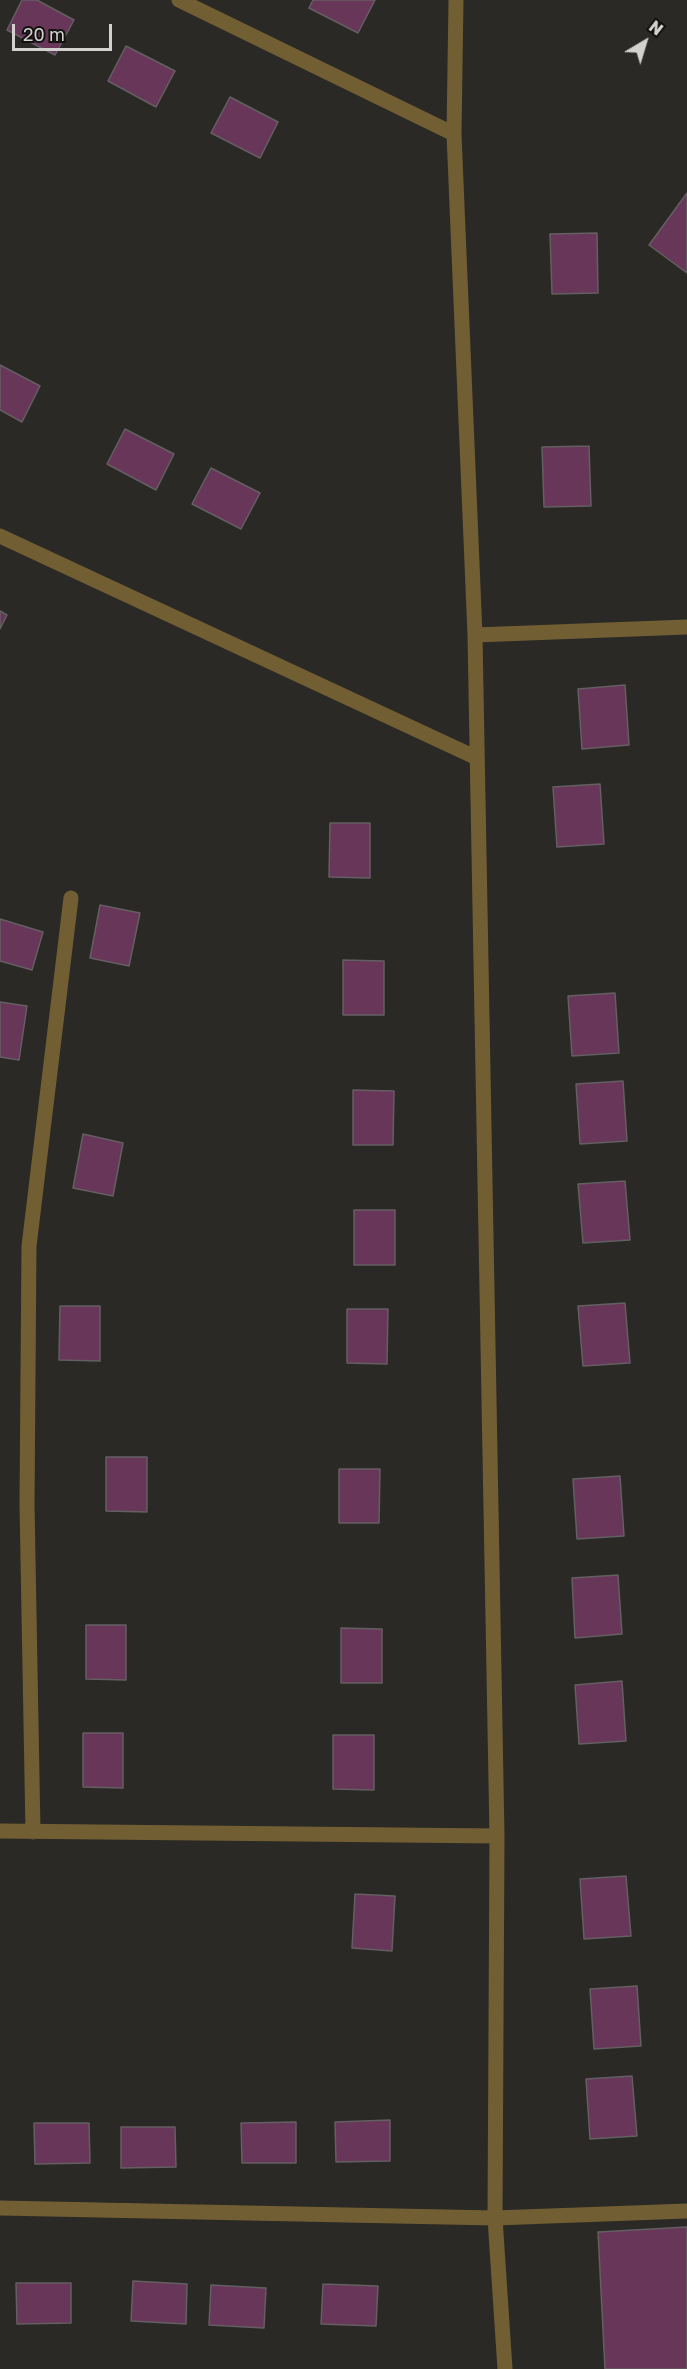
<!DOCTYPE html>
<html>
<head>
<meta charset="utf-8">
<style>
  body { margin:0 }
  #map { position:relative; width:687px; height:2369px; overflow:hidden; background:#2a2925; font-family:"Golos Text",sans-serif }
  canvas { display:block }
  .north { position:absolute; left:615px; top:12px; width:60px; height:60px; -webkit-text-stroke:4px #121110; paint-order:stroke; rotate:38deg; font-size:16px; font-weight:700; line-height:24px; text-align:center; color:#d2d1cf }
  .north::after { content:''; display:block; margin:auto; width:21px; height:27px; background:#d2d1cf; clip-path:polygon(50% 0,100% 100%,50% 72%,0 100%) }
  .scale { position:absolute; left:12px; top:24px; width:100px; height:27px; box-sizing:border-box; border:3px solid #d2d1cf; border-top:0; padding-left:8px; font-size:18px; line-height:21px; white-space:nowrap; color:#d2d1cf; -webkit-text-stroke:4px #121110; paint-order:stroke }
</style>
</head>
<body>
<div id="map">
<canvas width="687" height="2369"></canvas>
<div class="north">N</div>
<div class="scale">20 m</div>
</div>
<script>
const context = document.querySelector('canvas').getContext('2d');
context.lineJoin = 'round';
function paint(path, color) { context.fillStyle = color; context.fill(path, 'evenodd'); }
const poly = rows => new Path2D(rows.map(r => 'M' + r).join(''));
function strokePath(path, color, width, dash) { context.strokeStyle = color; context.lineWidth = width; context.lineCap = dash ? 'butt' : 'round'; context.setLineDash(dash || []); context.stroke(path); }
const building = poly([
  [22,0,37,0,74,20,55,55,7,30,22,0],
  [313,0,375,0,358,33,309,8,313,0],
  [126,46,175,71,156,107,108,81,126,46],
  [230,97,278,122,260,158,211,133,230,97],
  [687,193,687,273,649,245,687,193],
  [597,233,598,293,552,294,550,234,597,233],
  [0,365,40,386,22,422,0,410,0,365],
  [125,429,174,454,156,490,107,464,125,429],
  [589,446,591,506,544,507,542,447,589,446],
  [211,468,260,493,241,529,192,504,211,468],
  [0,611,7,615,0,629,0,611],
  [625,685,629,745,582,749,578,689,625,685],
  [600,784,604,844,557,847,553,787,600,784],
  [330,823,370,823,370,878,329,877,330,823],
  [100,905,140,913,129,966,90,958,100,905],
  [0,919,43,932,32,970,0,961,0,919],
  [343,960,384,961,384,1015,343,1015,343,960],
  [615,993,619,1053,572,1056,568,996,615,993],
  [0,1002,27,1006,19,1060,0,1057,0,1002],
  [623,1081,627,1141,580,1144,576,1084,623,1081],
  [353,1090,394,1091,393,1145,353,1145,353,1090],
  [83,1134,123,1143,113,1196,73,1188,83,1134],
  [625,1181,630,1240,583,1243,578,1184,625,1181],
  [354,1210,395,1210,395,1265,354,1265,354,1210],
  [625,1303,630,1363,583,1366,578,1306,625,1303],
  [60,1306,100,1306,100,1361,59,1360,60,1306],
  [347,1309,388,1309,387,1364,347,1363,347,1309],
  [106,1457,147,1457,147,1512,106,1511,106,1457],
  [339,1469,380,1469,379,1523,339,1523,339,1469],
  [620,1476,624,1536,577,1539,573,1479,620,1476],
  [618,1575,622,1634,575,1638,572,1578,618,1575],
  [86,1625,126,1625,126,1680,86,1679,86,1625],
  [341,1628,382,1629,382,1683,341,1683,341,1628],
  [622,1681,626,1741,579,1744,575,1685,622,1681],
  [83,1733,123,1733,123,1788,83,1787,83,1733],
  [333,1735,374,1735,374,1790,333,1789,333,1735],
  [626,1876,631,1936,584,1939,580,1879,626,1876],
  [355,1894,395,1896,392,1951,352,1948,355,1894],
  [637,1986,641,2046,594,2049,590,1989,637,1986],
  [632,2076,637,2136,590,2139,586,2079,632,2076],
  [390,2120,390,2161,336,2162,335,2122,390,2120],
  [296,2122,296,2163,242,2163,241,2123,296,2122],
  [34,2123,89,2123,90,2163,35,2164,34,2123],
  [121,2127,175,2127,176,2167,121,2168,121,2127],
  [687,2227,687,2369,605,2369,598,2232,687,2227],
  [133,2281,187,2284,186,2324,131,2321,133,2281],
  [16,2283,71,2283,71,2323,17,2324,16,2283],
  [323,2284,378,2286,376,2326,321,2324,323,2284],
  [211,2285,266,2288,264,2328,209,2325,211,2285]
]);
const minor = poly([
  [179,0,454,134],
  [456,0,454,134,475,635,497,1836,495,2218,505,2369],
  [0,536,477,758],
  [475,635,687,627],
  [0,1831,497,1836],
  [33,1832,27,1504,29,1246,71,898],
  [0,2208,495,2218,687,2211]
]);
paint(building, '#683658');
strokePath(building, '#645f62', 1.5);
strokePath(minor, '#725e33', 15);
</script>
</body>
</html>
